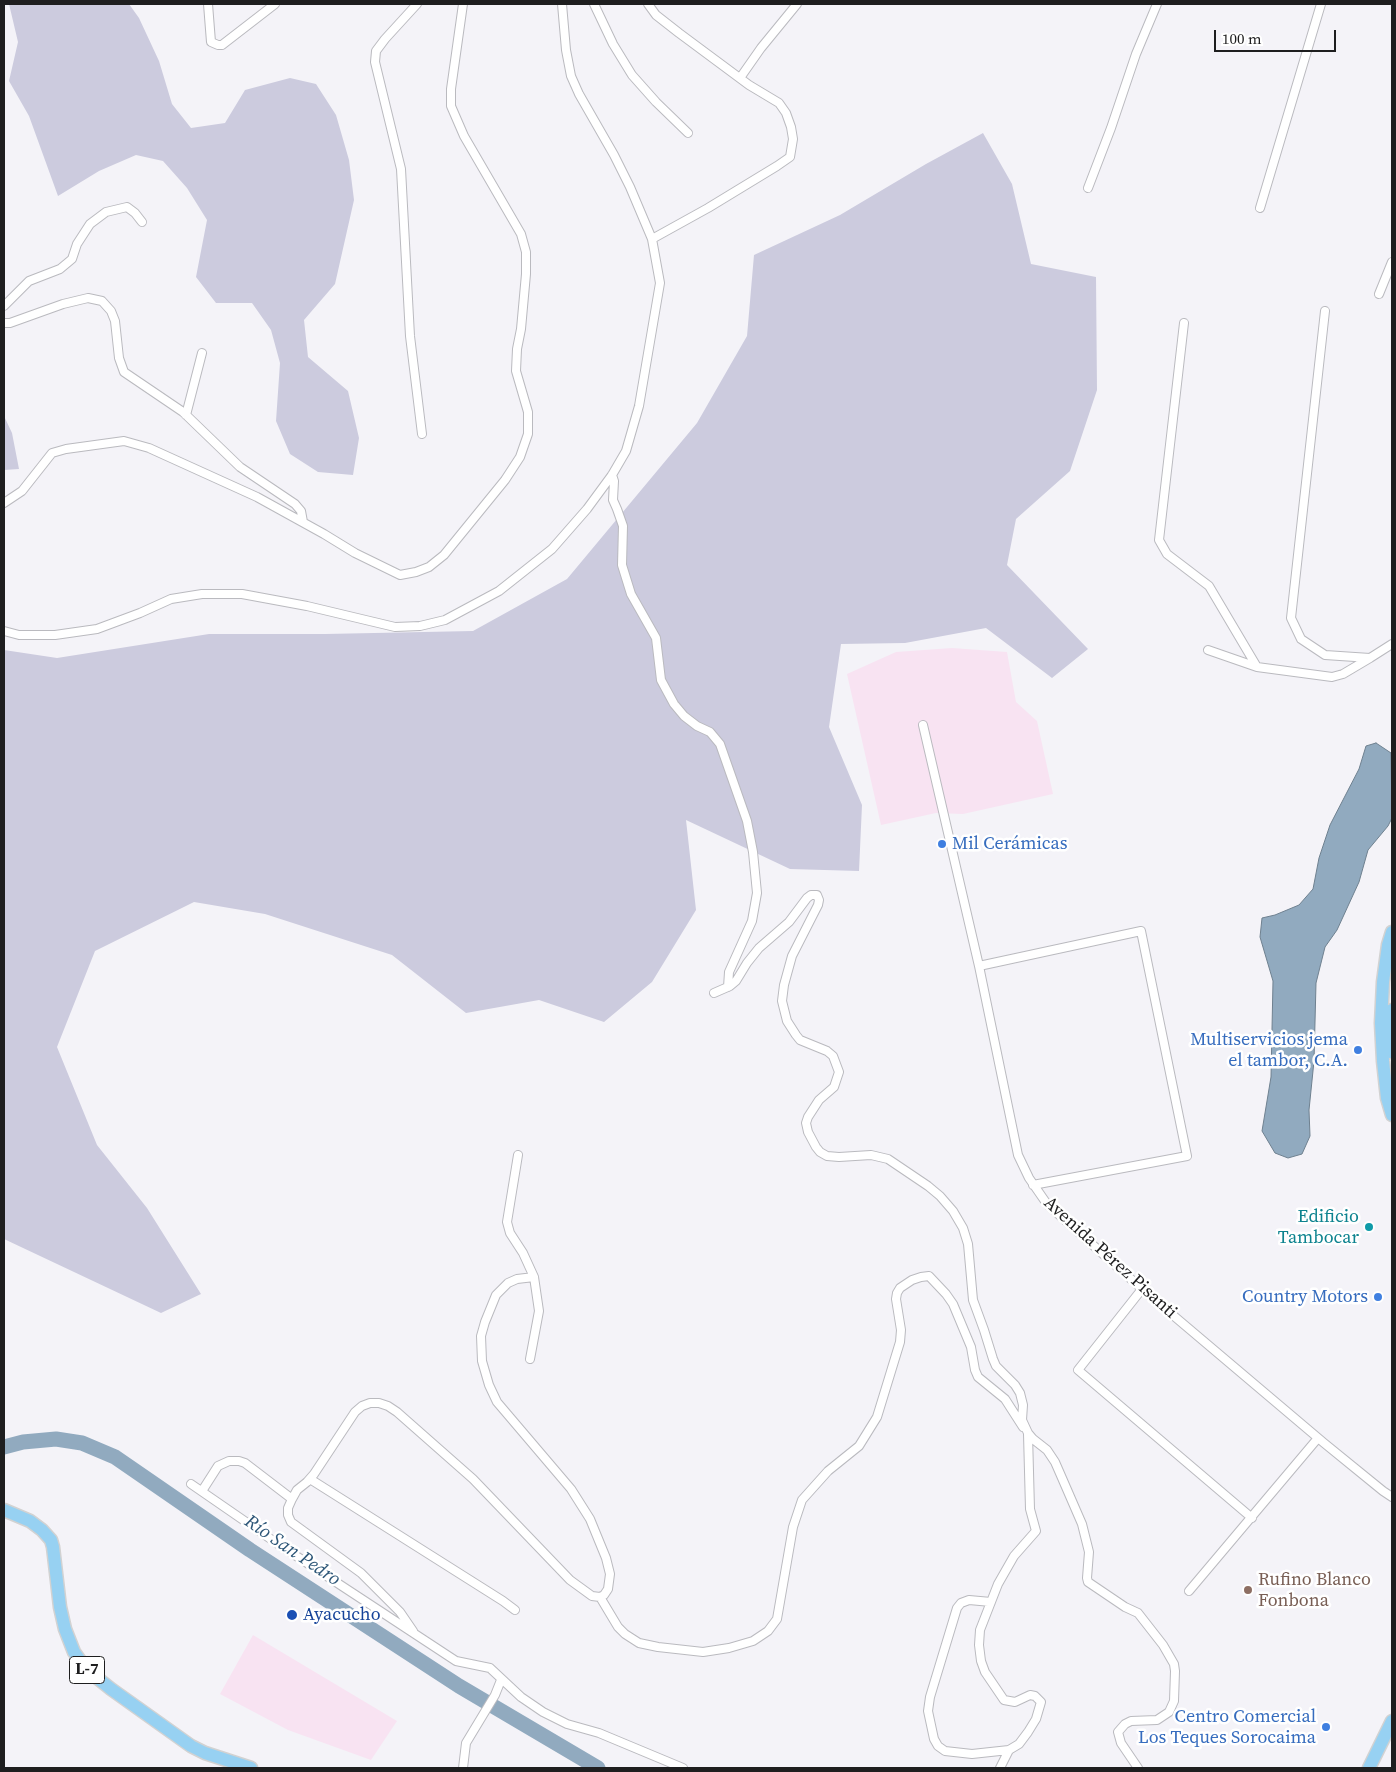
<!DOCTYPE html>
<html>
<head>
<meta charset="utf-8">
<style>
  body { margin:0 }
  #map { position:relative; width:1396px; height:1772px; overflow:hidden; background:#f4f3f8; font-family:"Source Serif 4",serif }
  canvas { display:block }
  .frame { position:absolute; inset:0; border:5px solid #1e1e1f; pointer-events:none }
  .scale { position:absolute; left:1214px; top:30px; width:122px; height:22px; box-sizing:border-box; border:2px solid #1e1e1f; border-top:0; padding-left:6px; font-size:15px; line-height:18px; white-space:nowrap; color:#1e1e1f; -webkit-text-stroke:4px #fff; paint-order:stroke }
</style>
</head>
<body>
<div id="map">
<canvas width="1396" height="1772"></canvas>
<div class="frame"></div>
<div class="scale">100 m</div>
</div>
<script>
const context = document.querySelector('canvas').getContext('2d');
context.lineJoin = 'round';
function paint(path, color) { context.fillStyle = color; context.fill(path, 'evenodd'); }
const poly = rows => new Path2D(rows.map(r => 'M' + r).join(''));
function strokePath(path, color, width, dash) { context.strokeStyle = color; context.lineWidth = width; context.lineCap = dash ? 'butt' : 'round'; context.setLineDash(dash || []); context.stroke(path); }
function drawText(font, color, halo, rows, align = 'center') {
  context.font = font + ' "Source Serif 4",serif'; context.lineWidth = 5; context.setLineDash([]); context.textBaseline = 'middle'; context.strokeStyle = halo; context.fillStyle = color; for (const [text, x, y, turn = 0] of rows) {
    context.save(); context.translate(x, y); context.rotate((+turn || 0) * Math.PI / 180); context.textAlign = isNaN(turn) ? turn : align; if (halo) context.strokeText(text, 0, 0); context.fillText(text, 0, 0); context.restore();
  }
}
const industrial = poly([
  [952,648,1007,652,1016,702,1037,721,1053,794,963,814,936,813,881,825,847,674,896,652],
  [253,1635,397,1721,371,1760,288,1730,220,1694]
]);
const green = poly([
  [9,4,129,4,139,18,159,61,172,104,191,128,225,123,245,90,290,78,316,84,336,115,349,160,354,200,335,284,304,320,308,357,348,391,359,438,353,475,318,472,290,454,276,421,280,363,271,330,252,303,216,303,196,277,207,220,187,188,163,161,136,155,99,171,58,196,29,116,9,81,18,42],
  [983,133,1012,184,1031,264,1096,277,1097,390,1070,471,1016,519,1007,565,1088,649,1052,678,986,628,905,643,841,644,829,727,862,805,859,871,790,869,686,820,696,910,652,982,604,1022,539,1000,466,1013,392,955,265,914,194,902,95,951,57,1047,97,1145,147,1208,201,1294,161,1313,4,1239,4,650,57,658,209,634,325,634,473,631,567,579,697,423,747,336,754,255,840,215,926,164],
  [4,416,12,433,19,469,4,470]
]);
const water = poly([
  [1376,743,1391,753,1392,818,1388,826,1368,850,1359,882,1337,930,1325,947,1316,983,1314,1061,1309,1110,1310,1136,1302,1154,1288,1158,1275,1153,1262,1131,1271,1077,1273,981,1260,937,1262,918,1275,915,1299,905,1313,889,1319,858,1330,825,1359,769,1366,746,1376,743]
]);
const river = poly([
  [4,1447,23,1442,56,1439,82,1443,115,1457,250,1550,459,1686,598,1768]
]);
const street = poly([
  [208,4,211,42,218,45,222,45,275,4],
  [417,4,385,39,376,51,375,62,401,169,410,336,422,434],
  [594,4,613,44,632,75,656,102,688,133],
  [648,4,656,15,679,33,749,85,779,103,786,113,791,127,793,139,790,157,777,166,708,208,652,239],
  [740,78,761,48,797,4],
  [1088,188,1111,128,1136,54,1157,4],
  [1260,208,1321,4],
  [1379,294,1392,262],
  [4,306,29,281,60,269,72,259,77,244,90,224,106,212,127,207,135,213,142,222],
  [1325,311,1291,618,1301,639,1325,655,1370,658,1392,644],
  [4,323,10,323,63,304,88,298,102,301,111,311,115,321,119,358,124,372,183,412,240,467,295,504,301,511,303,522],
  [1184,323,1159,540,1167,554,1209,586,1257,667,1332,677,1343,674,1370,658],
  [186,415,202,353],
  [612,475,614,481,613,500,617,509,623,526,622,565,631,594,656,638,661,680,674,704,684,716,697,726,710,732,720,744,747,821,753,852,757,893,752,921,729,972,728,987],
  [4,503,22,491,52,453,66,449,124,441,149,448,257,497,324,534,355,553,400,575,416,572,429,567,444,555,505,480,520,457,528,434,528,412,516,371,517,349,521,329,526,274,526,252,521,234,464,136,451,106,451,89,463,4],
  [4,631,19,635,55,635,97,629,140,613,171,599,202,594,242,594,307,606,395,627,420,626,445,620,499,591,552,549,587,509,612,475,626,451,639,406,660,283,652,239,630,187,614,155,579,94,571,76,566,50,562,4],
  [1208,650,1257,667],
  [923,725,979,966,1018,1155,1029,1178,1047,1204,1142,1289,1324,1443,1383,1491,1392,1497],
  [979,966,1141,931,1187,1156,1033,1185],
  [714,993,730,986,736,981,747,963,759,948,789,922,807,898,811,895,817,895,819,900,818,905,792,956,784,985,782,1001,787,1021,796,1035,800,1040,827,1051,833,1056,839,1072,834,1087,819,1100,808,1117,806,1123,808,1132,816,1147,820,1152,827,1156,839,1157,871,1155,888,1159,928,1186,940,1196,953,1211,963,1228,968,1244,973,1300,984,1330,993,1359,996,1366,1015,1385,1020,1393,1023,1405,1022,1420,1028,1433,1033,1439,1047,1450,1055,1462,1062,1478,1082,1524,1089,1552,1087,1578,1088,1582,1125,1607,1138,1613,1163,1645,1174,1664,1175,1671,1174,1701,1169,1712,1157,1720,1131,1721,1125,1724,1118,1732,1121,1743,1138,1768],
  [518,1155,507,1222,510,1233,523,1253,534,1277],
  [1142,1289,1078,1370,1252,1518],
  [310,1479,503,1601,515,1610],
  [191,1484,275,1542,456,1661,490,1668,521,1697,543,1712,567,1724,599,1733,683,1768],
  [202,1491,218,1466,229,1461,239,1461,245,1463,292,1499],
  [1189,1591,1318,1438],
  [600,1597,618,1627,625,1634,639,1643,658,1647,703,1652,729,1648,753,1641,768,1631,777,1619,793,1527,802,1500,828,1471,859,1446,877,1417,900,1342,901,1330,896,1299,897,1293,900,1288,912,1280,921,1277,929,1276,946,1294,953,1304,971,1347,975,1370,978,1377,1005,1399,1023,1427],
  [991,1602,969,1600,961,1603,957,1608,930,1697,928,1711,934,1739,938,1746,945,1751,972,1754,1009,1750,1019,1744,1028,1732,1036,1719,1041,1702,1035,1696,1030,1695,1015,1702,1004,1700,985,1672,981,1661,979,1645,980,1630,998,1584,1014,1556,1036,1531,1030,1509,1028,1434],
  [413,1631,400,1612,361,1573,291,1522,288,1515,288,1508,292,1499,297,1490,307,1482,314,1474,355,1412,362,1406,370,1403,379,1403,388,1406,397,1412,473,1479,570,1580,592,1596,600,1597,604,1595,608,1589,610,1574,606,1558,590,1519,571,1489,497,1402,489,1385,482,1361,481,1336,485,1322,496,1295,508,1283,517,1279,534,1277,539,1311,530,1359],
  [463,1768,466,1743,495,1695,501,1680],
  [1000,1768,1009,1750]
]);
const primary = poly([
  [1392,932,1388,945,1383,982,1381,1023,1383,1061,1387,1098,1392,1115],
  [1390,1052,1390,1031,1392,1010],
  [4,1510,30,1521,42,1530,51,1540,53,1547,60,1607,65,1629,74,1652,86,1669,111,1689,191,1746,205,1753,251,1768],
  [1369,1768,1392,1721]
]);
const markers = [
  [942,844,5,"#3f7fe0"],
  [1358,1050,5,"#3f7fe0"],
  [1369,1227,5,"#0f9aa8"],
  [1378,1297,5,"#3f7fe0"],
  [1248,1590,5,"#8d6e63"],
  [292,1615,6,"#1a4fb4"],
  [1326,1727,5,"#3f7fe0"]
];
const shields = [
  [87,1670,35]
];
const shieldNames = [
  ["L-7",87,1670]
];
const shopNames = [
  ["Mil Cerámicas",952,844,"left"],
  ["Multiservicios jema",1348,1040],
  ["el tambor, C.A.",1348,1061],
  ["Country Motors",1368,1297],
  ["Centro Comercial",1316,1717],
  ["Los Teques Sorocaima",1316,1738]
];
const cultureNames = [
  ["Edificio",1359,1217],
  ["Tambocar",1359,1238]
];
const streetNames = [
  ["Avenida Pérez Pisanti",1110,1258,42]
];
const educationNames = [
  ["Rufino Blanco",1258,1580],
  ["Fonbona",1258,1601]
];
const transitNames = [
  ["Ayacucho",303,1615]
];
const waterNames = [
  ["Río San Pedro",292,1551,34]
];
paint(industrial, '#f8e3f2');
paint(green, '#cccbde');
paint(water, '#91aabf');
strokePath(water, '#6e808f', 1);
strokePath(river, '#91aabf', 15);
strokePath(street, '#bababf', 10);
strokePath(primary, '#d2d2d2', 15);
strokePath(street, '#fff', 8);
strokePath(primary, '#97d1f2', 12);
for (const [x, y, r, color] of markers) { const dot = new Path2D(); dot.arc(x, y, r, 0, 2 * Math.PI); context.fillStyle = color; context.fill(dot); strokePath(dot, '#fff', 2); }
for (const [x, y, w] of shields) { const box = new Path2D(); box.roundRect(x - w / 2, y - 13.5, w, 27, 4); context.fillStyle = '#fff'; context.fill(box); strokePath(box, '#1e1e1f', 1); }
drawText('bold 16px', '#1e1e1f', null, shieldNames);
drawText('18px', '#366cbe', '#fff', shopNames, 'right');
drawText('18px', '#0d838f', '#fff', cultureNames, 'right');
drawText('18px', '#1e1e1f', '#fff', streetNames);
drawText('18px', '#785e54', '#fff', educationNames, 'left');
drawText('18px', '#164399', '#fff', transitNames, 'left');
drawText('italic 19px', '#2f5879', '#fff', waterNames);
</script>
</body>
</html>
